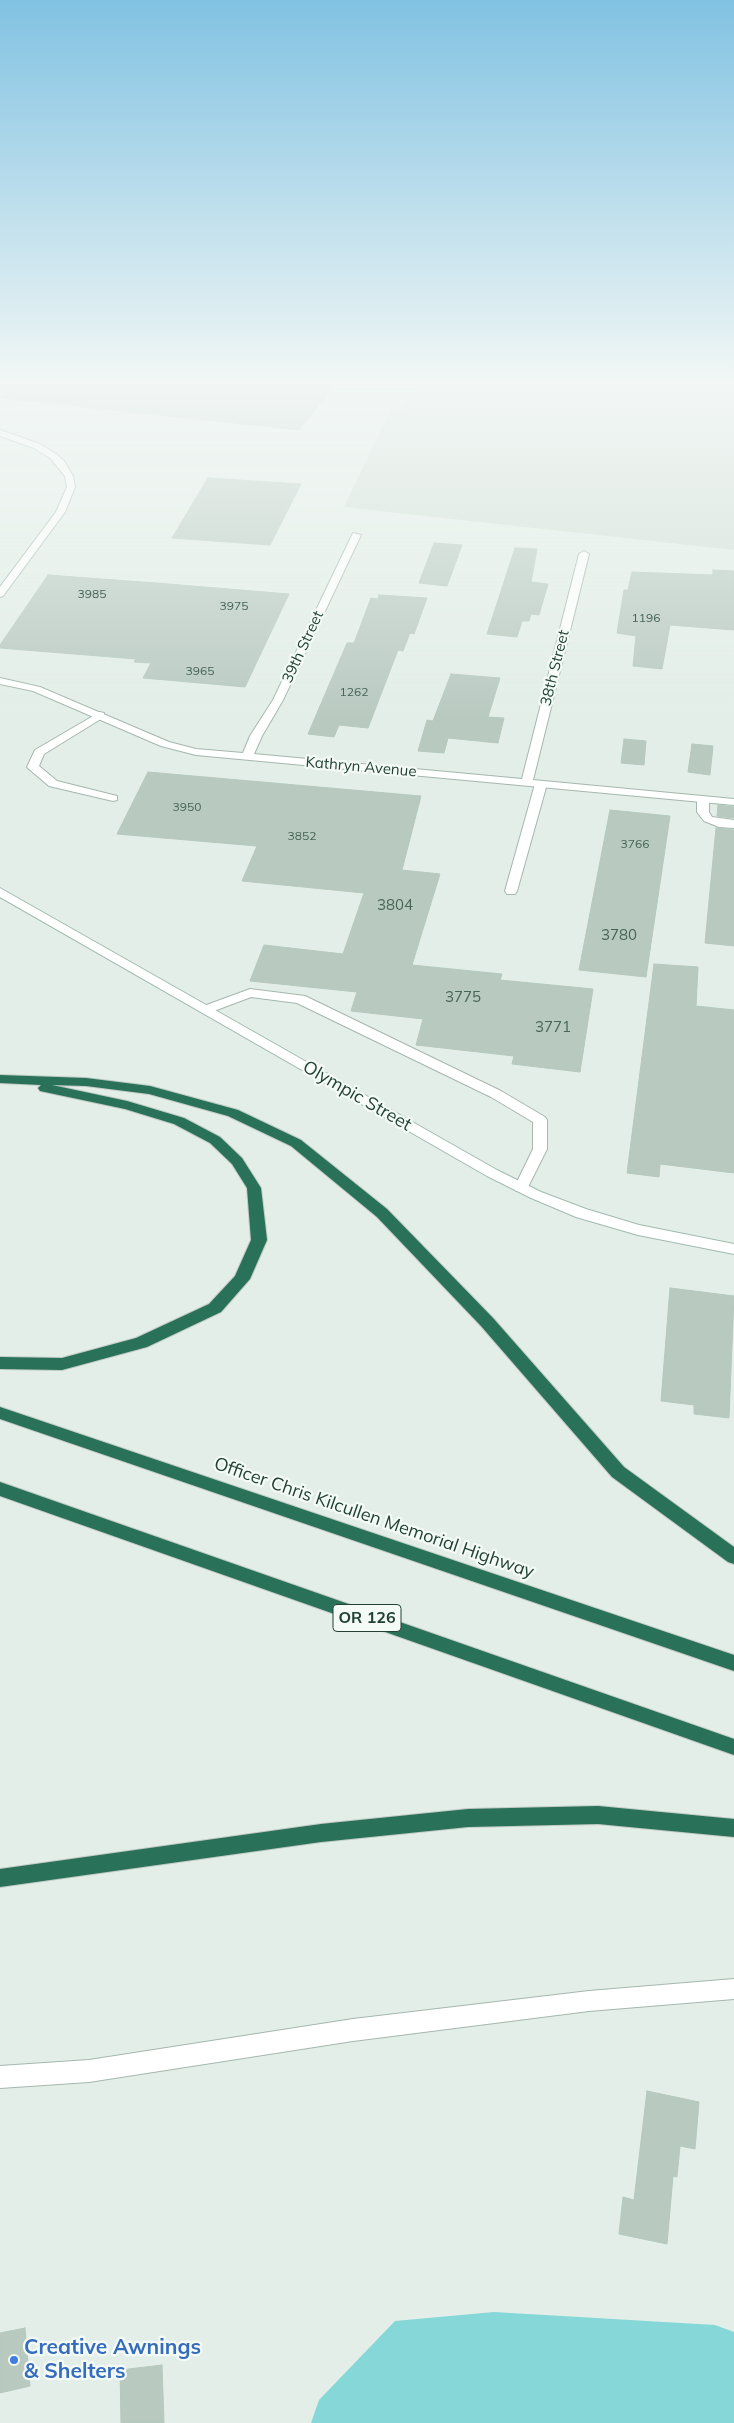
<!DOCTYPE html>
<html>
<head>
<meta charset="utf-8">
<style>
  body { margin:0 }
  canvas { display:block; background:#e3eee8 }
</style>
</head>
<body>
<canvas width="734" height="2423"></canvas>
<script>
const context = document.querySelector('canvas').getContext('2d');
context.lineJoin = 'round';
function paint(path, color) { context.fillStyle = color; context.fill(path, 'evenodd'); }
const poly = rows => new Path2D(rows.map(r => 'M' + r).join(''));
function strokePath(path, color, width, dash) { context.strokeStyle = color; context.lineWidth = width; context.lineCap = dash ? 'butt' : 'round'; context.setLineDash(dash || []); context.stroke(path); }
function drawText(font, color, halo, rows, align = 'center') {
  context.font = font + ' Mulish,sans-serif'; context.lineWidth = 4.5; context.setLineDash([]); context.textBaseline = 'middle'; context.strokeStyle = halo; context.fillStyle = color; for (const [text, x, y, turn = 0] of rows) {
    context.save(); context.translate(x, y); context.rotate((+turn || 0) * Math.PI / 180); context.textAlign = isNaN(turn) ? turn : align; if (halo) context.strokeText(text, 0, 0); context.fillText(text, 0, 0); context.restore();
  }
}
const built = poly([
  [422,383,734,383,734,550,344,507,391,408,401,410]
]);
const water = poly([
  [494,2312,715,2325,734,2332,734,2423,311,2423,319,2400,395,2321]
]);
const building = poly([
  [2,383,337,383,299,430,1,398,2,383],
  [208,478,301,484,270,545,172,538,208,478],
  [434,543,462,545,447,586,419,583,434,543],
  [515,548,537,549,531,582,548,584,539,615,531,614,529,621,522,621,517,637,487,634,515,548],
  [713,570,734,571,734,630,670,625,662,669,633,666,636,636,617,633,624,590,628,590,632,572,713,575,713,570],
  [48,575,156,583,289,594,245,687,143,678,151,663,134,662,136,659,0,648,0,645,48,575],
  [379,595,427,598,414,634,410,633,403,651,398,650,368,728,339,725,334,737,308,734,347,643,354,643,371,598,378,599,379,595],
  [451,674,500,678,488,717,504,718,498,743,448,738,444,753,418,751,427,720,433,721,451,674],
  [624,739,646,741,644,765,621,763,624,739],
  [692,744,713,746,710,775,688,772,692,744],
  [148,772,421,796,402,870,440,874,412,965,502,974,500,980,593,989,580,1072,512,1064,514,1056,416,1045,423,1019,351,1011,357,992,250,981,264,945,343,954,364,893,242,881,257,846,117,834,148,772],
  [718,805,734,807,734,818,717,816,718,805],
  [610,810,670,816,646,977,579,970,610,810],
  [716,828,734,830,734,946,705,943,716,828],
  [654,964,698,967,696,1006,734,1010,734,1173,660,1164,659,1177,627,1173,654,964],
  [670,1288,734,1296,729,1418,694,1414,694,1405,661,1401,670,1288],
  [647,2091,699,2102,695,2149,680,2146,677,2177,673,2176,667,2244,619,2234,623,2197,634,2200,647,2091],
  [25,2328,30,2386,0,2393,0,2333,25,2328],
  [162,2365,164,2423,121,2423,120,2370,162,2365]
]);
const service = poly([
  [100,712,104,713,104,717,44,754,39,766,57,781,117,796,117,800,113,801,49,786,29,769,27,767,35,750,100,712],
  [541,781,547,784,517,891,515,894,507,894,505,891,535,784,541,781],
  [703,796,709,799,709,812,712,817,734,820,734,828,719,827,704,821,697,812,697,799,703,796],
  [250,989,305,996,501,1091,545,1117,547,1120,547,1149,526,1191,516,1191,514,1188,533,1149,533,1122,491,1097,297,1003,251,997,206,1014,199,1010,201,1007,250,989],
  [734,1979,734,1999,589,2011,353,2041,89,2082,0,2088,0,2066,89,2060,353,2019,589,1991,734,1979]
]);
const minor = poly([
  [353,533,361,535,283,700,262,736,254,754,522,779,579,554,584,551,589,554,533,780,734,799,734,805,196,755,161,746,33,691,0,684,0,678,40,687,169,742,196,749,243,753,250,736,273,700,353,533]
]);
const tertiary = poly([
  [0,430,40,444,56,454,64,461,73,476,75,487,65,512,3,596,0,597,0,587,56,512,67,487,65,476,50,458,34,448,0,436,0,430]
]);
const secondary = poly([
  [0,888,497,1170,541,1192,586,1209,639,1225,734,1244,734,1254,638,1235,576,1217,531,1198,487,1176,0,897,0,888]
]);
const motorway = poly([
  [0,1075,86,1078,150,1086,238,1110,301,1140,387,1209,493,1318,624,1467,734,1547,734,1564,728,1562,612,1477,481,1326,377,1217,291,1146,228,1116,149,1094,86,1086,52,1085,127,1101,184,1118,220,1137,242,1158,261,1188,267,1240,250,1279,221,1312,147,1347,62,1370,0,1369,0,1357,62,1358,136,1338,209,1304,235,1276,251,1240,247,1188,232,1164,210,1143,174,1124,125,1109,40,1091,38,1088,41,1085,0,1083,0,1075],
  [0,1407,734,1655,734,1671,0,1419,0,1407],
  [0,1482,734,1739,734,1755,0,1496,0,1482],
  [598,1806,734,1819,734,1837,598,1824,468,1827,321,1842,0,1887,0,1869,321,1824,468,1809,598,1806]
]);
const markers = [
  [14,2360,5,"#3f7fe0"]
];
const farNumbernames = [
  ["3985",92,594],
  ["3975",234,606],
  ["1196",646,618],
  ["3965",200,671],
  ["1262",354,692],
  ["3950",187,807],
  ["3852",302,836],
  ["3766",635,844]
];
const farStreetnames = [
  ["39th Street",303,647,-65],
  ["38th Street",555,668,-76],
  ["Kathryn Avenue",361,767,5]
];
const numberNames = [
  ["3804",395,905],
  ["3780",619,935],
  ["3775",463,997],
  ["3771",553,1027]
];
const shields = [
  [367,1618,68]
];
const shieldNames = [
  ["OR 126",367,1618]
];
const streetNames = [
  ["Olympic Street",357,1096,30],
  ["Officer Chris Kilcullen Memorial Highway",374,1518,19]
];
const nearShopnames = [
  ["Creative Awnings",24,2348],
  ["& Shelters",24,2372]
];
paint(built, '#d1ded6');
paint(water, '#86d7d8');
paint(building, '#b8c9c0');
strokePath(building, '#b5c9be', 1);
strokePath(service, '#a5b7ae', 2);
strokePath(minor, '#a5b7ae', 2);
strokePath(tertiary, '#a5b7ae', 2);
strokePath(secondary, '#a0bbae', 2);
strokePath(motorway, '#c1cac6', 2);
paint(service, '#fff');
paint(minor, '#fff');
paint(tertiary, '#fff');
paint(secondary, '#fff');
paint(motorway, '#297158');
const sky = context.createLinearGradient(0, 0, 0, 722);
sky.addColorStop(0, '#81c2e2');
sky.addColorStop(0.53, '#f2f7f5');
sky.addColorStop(1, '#f2f7f500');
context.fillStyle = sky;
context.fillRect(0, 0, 734, 722);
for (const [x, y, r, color] of markers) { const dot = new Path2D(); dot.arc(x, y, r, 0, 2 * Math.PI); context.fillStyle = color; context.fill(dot); strokePath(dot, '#f4faf6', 2); }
drawText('12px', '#476457', null, farNumbernames);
drawText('15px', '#214234', '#f4faf6', farStreetnames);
drawText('15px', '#476457', null, numberNames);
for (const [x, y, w] of shields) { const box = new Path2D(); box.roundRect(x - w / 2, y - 13.5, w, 27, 4); context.fillStyle = '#f4faf6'; context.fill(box); strokePath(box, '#214234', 1); }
drawText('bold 16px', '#214234', null, shieldNames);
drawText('18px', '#214234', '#f4faf6', streetNames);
drawText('bold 21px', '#366cbe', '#f4faf6', nearShopnames, 'left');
</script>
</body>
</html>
